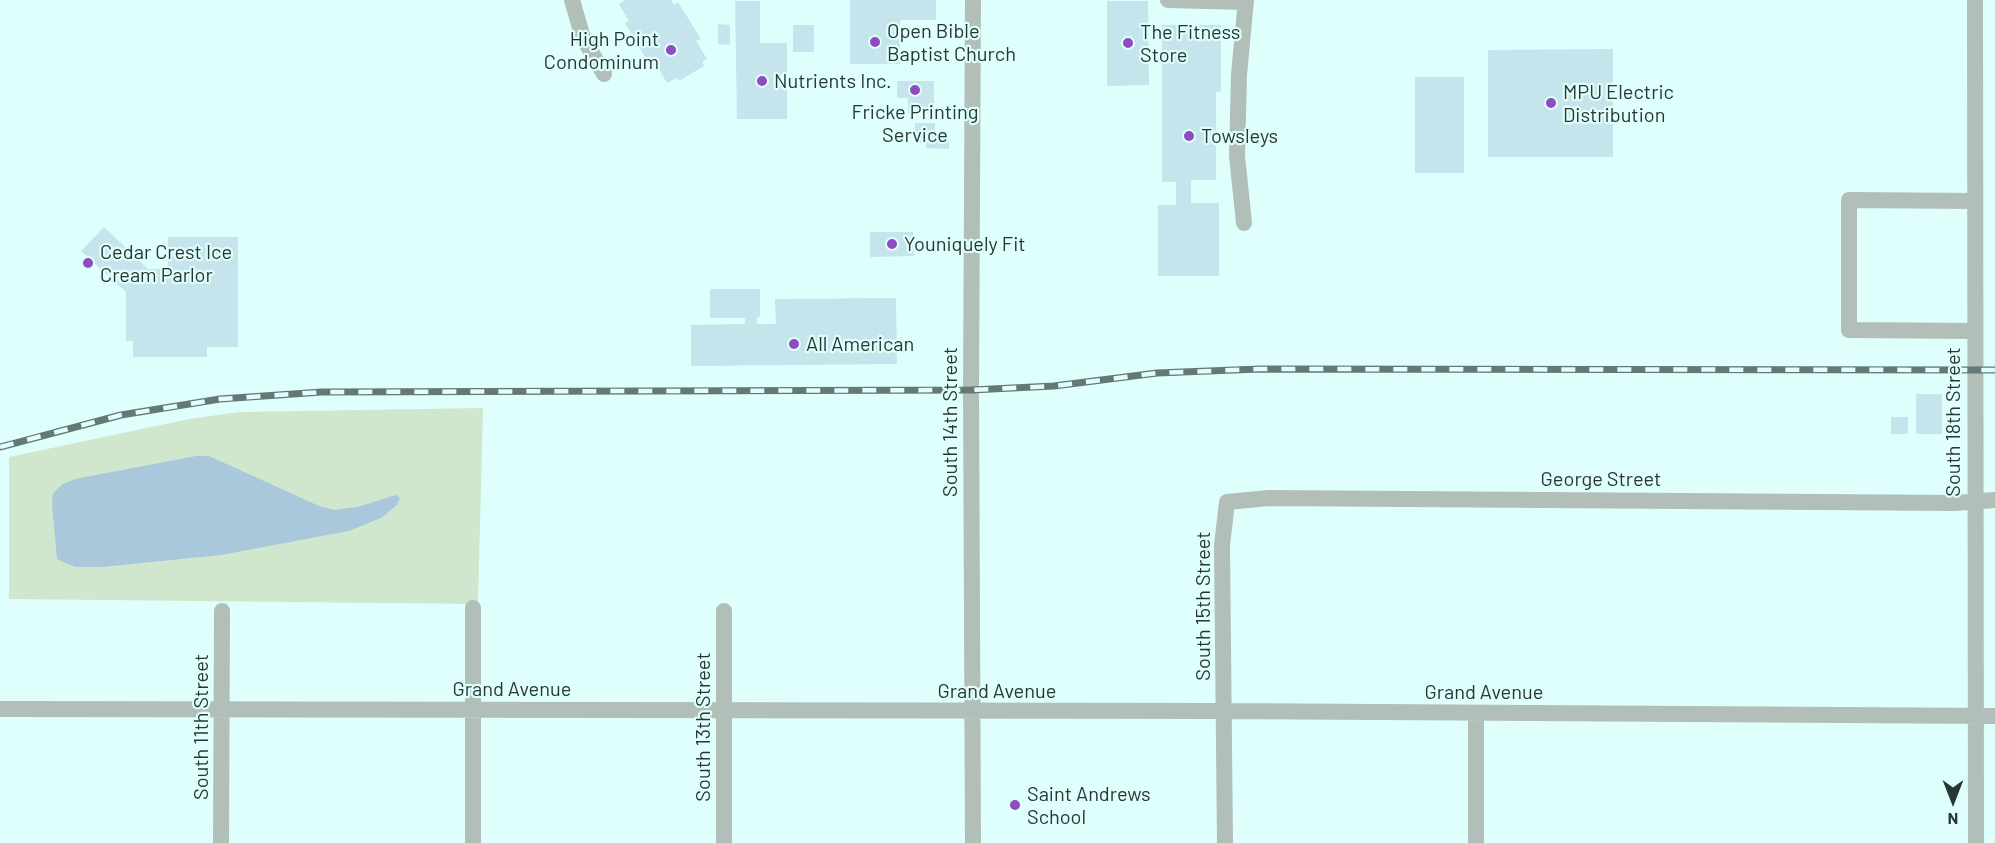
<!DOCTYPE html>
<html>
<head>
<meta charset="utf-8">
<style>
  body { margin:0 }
  #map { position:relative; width:1995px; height:843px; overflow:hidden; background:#defffb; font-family:Barlow,sans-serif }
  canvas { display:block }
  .north { position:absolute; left:1923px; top:771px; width:60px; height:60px; -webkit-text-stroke:4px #defffb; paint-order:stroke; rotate:180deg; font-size:16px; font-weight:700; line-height:24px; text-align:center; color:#2a3635 }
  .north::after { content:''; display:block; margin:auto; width:21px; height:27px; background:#2a3635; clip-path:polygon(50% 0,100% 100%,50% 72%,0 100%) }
</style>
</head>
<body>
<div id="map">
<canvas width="1995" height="843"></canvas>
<div class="north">N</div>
</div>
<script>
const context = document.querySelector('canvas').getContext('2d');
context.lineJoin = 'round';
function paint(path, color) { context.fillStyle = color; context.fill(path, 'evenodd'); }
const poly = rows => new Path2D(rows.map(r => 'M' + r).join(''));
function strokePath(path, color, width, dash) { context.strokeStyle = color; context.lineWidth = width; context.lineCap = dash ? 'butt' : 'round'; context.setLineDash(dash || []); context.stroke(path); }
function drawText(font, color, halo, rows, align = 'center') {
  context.font = font + ' Barlow,sans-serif'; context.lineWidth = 4.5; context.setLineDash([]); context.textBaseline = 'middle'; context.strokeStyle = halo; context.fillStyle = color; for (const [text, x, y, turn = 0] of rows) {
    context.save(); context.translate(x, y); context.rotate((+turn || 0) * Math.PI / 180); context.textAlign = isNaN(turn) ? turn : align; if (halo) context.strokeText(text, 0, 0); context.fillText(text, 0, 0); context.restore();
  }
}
const green = poly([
  [483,408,478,604,9,599,9,457,189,419,239,412]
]);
const water = poly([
  [196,456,209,456,319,506,334,510,357,507,396,495,400,498,397,505,381,518,349,531,221,555,102,567,75,567,57,559,52,504,53,493,63,484,75,479]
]);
const building = poly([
  [626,0,671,0,674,5,678,2,701,39,696,41,707,59,702,62,704,66,679,81,677,78,667,83,657,66,652,69,625,23,629,21,619,4],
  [850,0,936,0,936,20,900,20,900,64,850,64],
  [735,1,760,1,760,43,787,43,787,119,737,119],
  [1107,1,1148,1,1149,85,1107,86],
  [718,24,730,25,730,45,718,44],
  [793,25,814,25,814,52,793,52],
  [1162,25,1221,25,1221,92,1216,92,1216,180,1191,180,1191,203,1219,203,1219,276,1158,276,1158,205,1176,205,1176,182,1162,182],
  [1613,49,1613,157,1488,157,1488,50],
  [1415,77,1464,77,1464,173,1415,173],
  [897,81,934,81,934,114,908,114,908,98,897,98],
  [915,123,935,123,935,135,949,135,949,149,926,148,926,143,915,143],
  [104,227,148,269,168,269,168,237,238,237,238,347,207,347,207,357,133,357,133,341,126,341,126,292,81,251],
  [870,232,913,232,914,256,870,257],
  [710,289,760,289,760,317,757,317,757,324,776,324,775,299,896,298,897,364,691,366,691,325,745,324,745,318,710,318],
  [1916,394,1942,394,1942,434,1916,434],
  [1891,417,1908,417,1908,434,1891,434]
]);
const minor = poly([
  [572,0,583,38,604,74],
  [973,0,971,390,973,843],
  [1168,0,1246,2],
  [1975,0,1976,843],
  [1244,223,1237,156,1239,75,1246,0],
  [1974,331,1849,330,1849,200,1974,201],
  [0,709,1224,711,1995,716],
  [221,843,222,611],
  [473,843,473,608],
  [724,843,724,611],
  [1225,843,1222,545,1227,502,1269,498,1955,503,1995,500],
  [1476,843,1476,713]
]);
const rail = poly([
  [0,447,121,415,220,399,322,392,971,390,1054,386,1157,373,1260,369,1995,370]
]);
const markers = [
  [875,42,6,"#8e4cc0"],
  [1128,43,6,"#8e4cc0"],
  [671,50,6,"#8e4cc0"],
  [762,81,6,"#8e4cc0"],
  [915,90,6,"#8e4cc0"],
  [1551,103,6,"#8e4cc0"],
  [1189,136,6,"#8e4cc0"],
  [892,244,6,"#8e4cc0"],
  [88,263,6,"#8e4cc0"],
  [794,344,6,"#8e4cc0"],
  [1015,805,6,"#8e4cc0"]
];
const poiNames = [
  ["Open Bible",887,31],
  ["Baptist Church",887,54],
  ["The Fitness",1140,32],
  ["Store",1140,55],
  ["High Point",659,39,"right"],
  ["Condominum",659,62,"right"],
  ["Nutrients Inc.",774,81],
  ["MPU Electric",1563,92],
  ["Distribution",1563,115],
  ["Fricke Printing",915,112,"center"],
  ["Service",915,135,"center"],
  ["Towsleys",1201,136],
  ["Youniquely Fit",904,244],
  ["Cedar Crest Ice",100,252],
  ["Cream Parlor",100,275],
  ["All American",806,344],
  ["Saint Andrews",1027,794],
  ["School",1027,817]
];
const streetNames = [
  ["South 14th Street",950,422,-90],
  ["South 18th Street",1953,422,-90],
  ["George Street",1601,479],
  ["South 15th Street",1203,606,-90],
  ["Grand Avenue",512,689],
  ["Grand Avenue",997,691],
  ["Grand Avenue",1484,692],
  ["South 11th Street",201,727,-90],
  ["South 13th Street",703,727,-90]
];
paint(green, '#d1e7cd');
paint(water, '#a9c8db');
paint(building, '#c6e4eb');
strokePath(minor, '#b2beb8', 16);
strokePath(rail, '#657876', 7);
strokePath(rail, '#defffb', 4.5, [14]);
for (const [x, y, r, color] of markers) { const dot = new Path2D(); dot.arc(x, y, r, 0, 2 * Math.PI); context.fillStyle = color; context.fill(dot); strokePath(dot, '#defffb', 2); }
drawText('20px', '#2a3635', '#defffb', poiNames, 'left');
drawText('20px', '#2a3635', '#defffb', streetNames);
</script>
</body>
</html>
